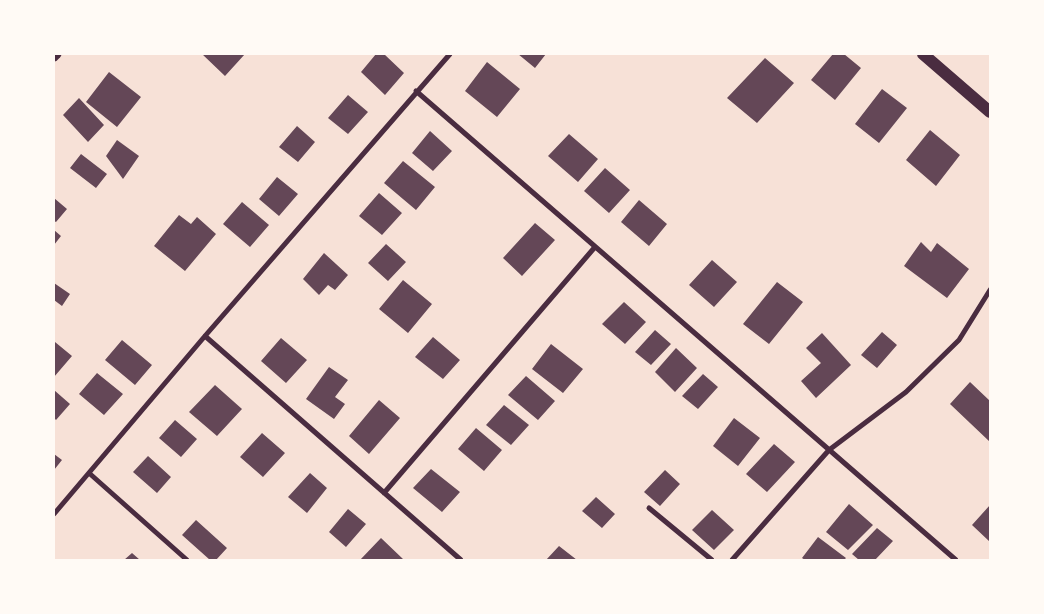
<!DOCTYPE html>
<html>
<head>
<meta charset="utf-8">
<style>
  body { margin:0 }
  #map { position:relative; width:1044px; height:614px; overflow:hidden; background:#f7e1d7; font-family:Lato,sans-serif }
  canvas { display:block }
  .frame { position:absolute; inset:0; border:55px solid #fffaf5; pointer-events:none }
</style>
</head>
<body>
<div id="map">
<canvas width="1044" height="614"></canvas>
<div class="frame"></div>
</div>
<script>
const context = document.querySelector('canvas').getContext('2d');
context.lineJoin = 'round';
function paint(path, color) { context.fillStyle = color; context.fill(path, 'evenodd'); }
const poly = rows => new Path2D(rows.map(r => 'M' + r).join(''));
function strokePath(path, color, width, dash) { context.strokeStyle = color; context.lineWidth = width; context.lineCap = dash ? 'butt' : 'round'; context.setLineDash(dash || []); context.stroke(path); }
const building = poly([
  [202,54,245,54,225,76],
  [376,54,384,54,404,73,385,95,361,72],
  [518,54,546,54,535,68],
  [833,54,844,54,861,68,835,100,811,80],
  [765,58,794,83,757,123,727,98],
  [487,62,520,89,497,117,465,91],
  [109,72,141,97,117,127,86,102],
  [882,89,907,108,879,143,855,124],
  [348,95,368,112,348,134,328,118],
  [79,98,104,125,88,142,63,115],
  [297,126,315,142,298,162,279,147],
  [930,130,960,155,936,186,906,160],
  [430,131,452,151,433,171,412,153],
  [569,134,598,159,578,182,548,156],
  [117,140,139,156,123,179,106,156],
  [81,154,107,174,96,188,70,168],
  [403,161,435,187,416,210,384,183],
  [605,168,630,190,609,213,584,191],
  [277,177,298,194,279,216,259,199],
  [379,193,402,213,382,235,359,216],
  [54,198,67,209,56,222,54,221],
  [639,200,667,224,649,246,621,222],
  [242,202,269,225,250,247,223,224],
  [179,215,191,224,197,217,216,234,185,271,154,246],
  [535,223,555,240,522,276,503,258],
  [54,230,61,236,54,245],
  [921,242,931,252,937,243,969,269,947,298,904,266],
  [386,244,406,262,388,281,368,263],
  [324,253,348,275,335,290,328,285,319,295,303,279],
  [712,260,737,282,714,307,689,285],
  [403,280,432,304,408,333,379,309],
  [777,282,803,302,769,344,743,324],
  [54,283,70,294,62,306,54,300],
  [624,302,646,322,625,344,602,324],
  [655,330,671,344,651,365,635,352],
  [882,332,897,345,877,368,861,355],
  [822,333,851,365,816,398,801,381,821,363,806,348],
  [433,337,460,360,443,379,415,357],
  [281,338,307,360,286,383,261,361],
  [122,340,152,365,135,385,105,360],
  [55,342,72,356,54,377,54,344],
  [551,344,583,369,563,393,532,369],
  [676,348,697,368,675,392,655,372],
  [329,367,348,380,335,397,345,404,334,419,306,399],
  [97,373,123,394,104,415,79,394],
  [703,374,718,387,698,409,682,396],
  [526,376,555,401,538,420,508,395],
  [970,382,990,401,990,442,950,404],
  [215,385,242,409,217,436,189,412],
  [54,390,70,404,56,420,54,418],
  [379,400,400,418,369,454,349,436],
  [504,405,529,425,511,445,486,425],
  [734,418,760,438,738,466,713,446],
  [175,420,197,439,181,457,159,438],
  [476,428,502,450,484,471,458,449],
  [262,433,285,453,263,477,240,457],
  [774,444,795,462,767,492,746,474],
  [54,454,62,460,54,470],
  [148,456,171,477,157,493,133,472],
  [431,469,460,492,442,512,413,488],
  [665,470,680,484,660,506,644,492],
  [310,473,327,488,307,513,288,497],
  [596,497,615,514,602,528,582,511],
  [849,504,873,525,848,550,826,532],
  [990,505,990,542,972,525],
  [348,509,366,524,346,547,329,532],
  [712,510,734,530,714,550,692,530],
  [196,520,227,548,216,560,210,560,182,535],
  [877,528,893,541,875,560,859,560,852,554],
  [818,537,846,558,844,560,805,560,802,558],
  [381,538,403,559,401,560,360,560],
  [559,546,577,560,546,560],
  [132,553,140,560,124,560]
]);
const minor = poly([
  [416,91,956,560],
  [205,336,461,560],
  [89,473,187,560],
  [384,493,595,247],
  [649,508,712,560],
  [54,514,205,336,450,54],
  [732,560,829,450,906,392,959,340,990,290]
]);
const tertiary = poly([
  [54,57,57,54]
]);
const primary = poly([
  [923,54,990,112]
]);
paint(building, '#644757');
strokePath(minor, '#4a2c40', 5);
strokePath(tertiary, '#4a2c40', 9);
strokePath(primary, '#4a2c40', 12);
</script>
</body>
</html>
